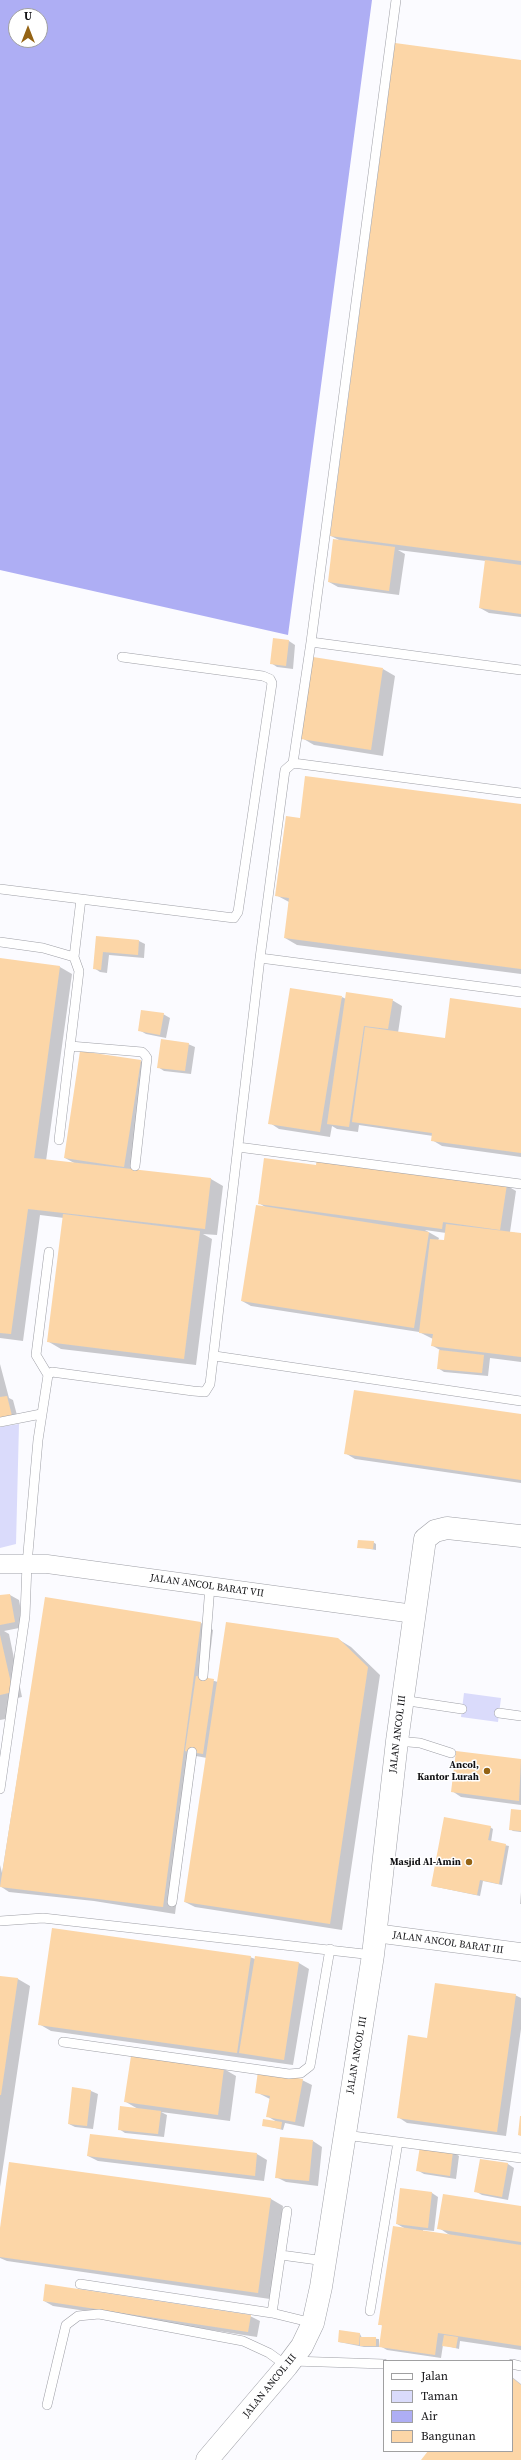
<!DOCTYPE html>
<html>
<head>
<meta charset="utf-8">
<style>
  body { margin:0 }
  #map { position:relative; width:521px; height:2460px; overflow:hidden; background:#fbfbff; font-family:"Source Serif 4",serif }
  canvas { display:block }
  .legend { position:absolute; left:383px; top:2360px; width:130px; height:92px; box-sizing:border-box; background:#fff; border:1px solid #a0a0a1; margin:0; padding:5px 7px; list-style:none; font-size:12px; color:#111114 }
  .legend li { display:flex; align-items:center; gap:8px; height:20px }
  .legend b { width:20px; border:1px solid #a0a0a1 }
  .north { position:absolute; left:8px; top:8px; width:40px; height:40px; box-sizing:border-box; background:#fff; border:1px solid #a0a0a1; border-radius:50%; rotate:0deg; font-size:11px; font-weight:700; line-height:16px; text-align:center; color:#111114 }
  .north::after { content:''; display:block; margin:auto; width:14px; height:18px; background:#946314; clip-path:polygon(50% 0,100% 100%,50% 72%,0 100%) }
</style>
</head>
<body>
<div id="map">
<canvas width="521" height="2460"></canvas>
<ul class="legend">
<li><b style="height:5px;background:#fff"></b>Jalan</li>
<li><b style="height:11px;background:#dadbfb"></b>Taman</li>
<li><b style="height:11px;background:#aeaef4"></b>Air</li>
<li><b style="height:11px;background:#fcd6a7"></b>Bangunan</li>
</ul>
<div class="north">U</div>
</div>
<script>
const context = document.querySelector('canvas').getContext('2d');
context.lineJoin = 'round';
function paint(path, color) { context.fillStyle = color; context.fill(path, 'evenodd'); }
const poly = rows => new Path2D(rows.map(r => 'M' + r).join(''));
function strokePath(path, color, width, dash) { context.strokeStyle = color; context.lineWidth = width; context.lineCap = dash ? 'butt' : 'round'; context.setLineDash(dash || []); context.stroke(path); }
function drawText(font, color, halo, rows, align = 'center') {
  context.font = font + ' "Source Serif 4",serif'; context.lineWidth = 3; context.setLineDash([]); context.textBaseline = 'middle'; context.strokeStyle = halo; context.fillStyle = color; for (const [text, x, y, turn = 0] of rows) {
    context.save(); context.translate(x, y); context.rotate((+turn || 0) * Math.PI / 180); context.textAlign = isNaN(turn) ? turn : align; if (halo) context.strokeText(text, 0, 0); context.fillText(text, 0, 0); context.restore();
  }
}
const green = poly([
  [19,1424,16,1544,0,1548,0,1427],
  [464,1693,501,1698,498,1722,461,1717]
]);
const water = poly([
  [0,0,372,0,288,635,0,570],
  [16,16,40,16,40,40,16,40]
]);
const shadow = poly([
  [521,61,521,617,489,613,480,608,486,561,398,550,405,554,399,595,338,587,329,582,341,541,331,536],
  [274,639,289,641,295,645,293,669,277,667,271,663],
  [383,669,395,676,383,756,314,745,302,738],
  [521,805,521,974,297,945,285,938,289,902,276,895,301,819],
  [97,937,139,941,145,944,144,958,109,955,107,973,100,972,94,968],
  [0,959,60,967,72,974,46,1161,76,1164,65,1158,141,1061,150,1067,134,1171,211,1179,223,1186,217,1235,203,1234,212,1239,196,1365,61,1349,49,1342,64,1218,40,1215,23,1341,0,1338],
  [342,997,346,999,392,1000,402,1006,398,1033,446,1039,521,1009,521,1157,442,1146,432,1140,433,1136,359,1125,358,1132,337,1129,332,1126,330,1137,279,1129,270,1123],
  [163,1014,170,1018,166,1038,146,1034,139,1030],
  [188,1044,195,1047,191,1074,164,1071,158,1067],
  [317,1167,506,1185,516,1191,510,1232,521,1234,521,1362,490,1358,488,1376,444,1372,438,1368,440,1350,433,1346,433,1339,419,1332,251,1306,242,1301,265,1207,259,1203],
  [425,1230,446,1233,445,1241,438,1241,439,1238],
  [0,1364,9,1398,13,1400,18,1419,0,1424],
  [521,1415,521,1483,355,1459,345,1453],
  [373,1542,376,1544,376,1550,358,1547],
  [10,1595,19,1600,24,1627,4,1631,9,1634,22,1697,8,1700,11,1718,0,1720,0,1596],
  [46,1598,201,1623,213,1630,207,1679,218,1682,338,1639,351,1647,380,1675,342,1930,195,1907,185,1902,207,1758,196,1756,175,1914,94,1901,9,1892,0,1886,0,1865,2,1873],
  [457,1752,521,1760,521,1805,461,1797,452,1791],
  [521,1811,521,1832,513,1831,510,1829],
  [490,1827,493,1829,491,1842,509,1846,502,1885,483,1881,480,1896,432,1886],
  [521,1892,521,1904,520,1904],
  [250,1957,255,1959,256,1957,299,1963,309,1969,293,2065,51,2031,39,2024],
  [0,1977,18,1979,30,1986,0,2187],
  [515,1995,521,1998,521,2029,506,2136,407,2123,398,2117,428,2039],
  [132,2057,224,2069,236,2076,230,2121,161,2112,167,2115,164,2137,125,2133,119,2129,138,2109,126,2102],
  [302,2080,312,2085,304,2127,285,2123,283,2130,263,2125,277,2122,267,2116,270,2099,256,2092],
  [73,2088,91,2091,98,2094,93,2129,75,2127,69,2124],
  [91,2135,257,2154,267,2160,264,2181,98,2161,88,2156],
  [313,2141,322,2147,318,2186,286,2182,276,2177],
  [453,2152,459,2156,456,2179,424,2174,417,2170],
  [481,2160,508,2164,514,2168,508,2200,482,2195,475,2191],
  [401,2189,432,2193,438,2197,434,2231,423,2230,423,2232,451,2236,439,2228,521,2207,521,2350,460,2341,459,2349,443,2345,441,2358,387,2350,380,2346,383,2326,379,2324,406,2229,397,2224],
  [271,2199,283,2206,270,2299,7,2261,0,2258,0,2236],
  [44,2301,250,2316,260,2321,257,2337,53,2306],
  [360,2334,362,2338,379,2339,379,2347,364,2347,339,2342],
  [512,2377,521,2384,521,2460,422,2460,429,2451,512,2451]
]);
const building = poly([
  [395,43,521,60,521,561,330,536],
  [333,539,395,547,389,591,328,582],
  [485,560,521,565,521,614,479,608],
  [273,638,289,640,286,666,270,664],
  [313,657,383,668,371,750,301,739],
  [305,776,521,804,521,969,284,938,289,898,275,896,286,816,300,818],
  [96,936,139,940,138,955,103,952,101,970,93,969],
  [0,958,60,966,34,1158,211,1178,205,1229,28,1209,11,1334,0,1333],
  [290,988,342,996,320,1132,268,1124],
  [346,992,393,999,388,1029,364,1026,349,1127,327,1124],
  [450,998,521,1008,521,1153,431,1141,432,1133,352,1122,365,1027,445,1038],
  [141,1010,164,1013,160,1035,138,1031],
  [161,1039,189,1043,185,1071,157,1068],
  [80,1051,141,1060,124,1167,64,1158],
  [264,1158,316,1165,317,1158,507,1184,500,1230,443,1222,442,1229,258,1204],
  [256,1205,429,1232,414,1328,241,1301],
  [63,1214,200,1231,184,1359,47,1342],
  [446,1224,521,1233,521,1357,431,1346,433,1334,419,1333,430,1239,444,1240],
  [439,1350,484,1355,482,1373,437,1369],
  [354,1390,521,1414,521,1480,344,1454],
  [7,1396,12,1416,0,1419,0,1397],
  [358,1540,374,1541,373,1549,357,1548],
  [10,1594,15,1622,0,1625,0,1595],
  [45,1597,201,1622,163,1907,0,1887],
  [226,1622,338,1638,368,1667,330,1924,184,1902],
  [0,1635,13,1692,0,1695],
  [196,1676,214,1679,203,1754,185,1751],
  [456,1751,521,1759,519,1801,451,1792],
  [511,1809,521,1810,521,1831,509,1830],
  [444,1817,491,1826,488,1840,506,1844,499,1884,480,1880,477,1895,431,1886],
  [52,1928,251,1956,237,2053,38,2025],
  [255,1956,299,1962,284,2060,239,2053],
  [0,1976,18,1978,1,2095,0,2095],
  [435,1983,516,1994,497,2132,397,2118,408,2035,427,2038],
  [131,2056,224,2068,218,2115,124,2102],
  [258,2071,303,2079,295,2122,266,2117,270,2096,255,2093],
  [72,2087,91,2090,87,2126,68,2124],
  [120,2106,161,2111,158,2134,118,2130],
  [520,2116,521,2116,521,2136,518,2135],
  [263,2119,282,2122,281,2129,262,2126],
  [90,2134,257,2153,255,2176,87,2156],
  [280,2137,313,2140,309,2181,275,2178],
  [420,2146,453,2151,450,2176,416,2171],
  [480,2159,508,2163,502,2197,474,2192],
  [9,2162,271,2198,258,2293,0,2257,0,2228],
  [400,2188,432,2192,428,2228,396,2224],
  [443,2194,521,2206,521,2242,437,2229],
  [393,2226,521,2245,521,2346,438,2333,435,2355,379,2347,382,2325,378,2325],
  [45,2284,251,2315,248,2332,43,2301],
  [339,2330,360,2333,359,2345,338,2342],
  [444,2335,458,2337,456,2348,442,2346],
  [360,2337,376,2337,376,2346,360,2346],
  [512,2378,521,2385,521,2460,421,2460,428,2451,512,2451]
]);
const service = poly([
  [311,642,521,670],
  [293,763,521,793],
  [0,889,234,918,238,912,272,683,270,679,263,676,122,657],
  [0,942,43,948,74,957,79,971,59,1140],
  [74,957,81,899],
  [260,958,521,992],
  [70,1046,142,1052,145,1055,147,1058,135,1166],
  [238,1147,521,1184],
  [215,1356,521,1401],
  [48,1375,36,1355,49,1252],
  [0,1422,41,1414],
  [203,1676,210,1586],
  [402,1700,462,1709],
  [499,1713,521,1716],
  [397,1741,420,1743,451,1753],
  [0,1789,25,1616,27,1564,38,1440,48,1375,52,1372,193,1391,205,1392,210,1384,260,958,285,770,293,763,311,642,396,0],
  [172,1902,192,1752],
  [0,1921,43,1918,373,1955],
  [63,2042,289,2074,301,2073,310,2066,330,1949],
  [345,2135,521,2158],
  [281,2255,325,2261],
  [80,2284,272,2313,313,2323],
  [370,2311,398,2142],
  [272,2313,287,2211],
  [292,2361,384,2364],
  [512,2364,521,2366],
  [47,2405,66,2325,78,2316,99,2314,243,2341,269,2353,287,2366]
]);
const minor = poly([
  [0,1564,47,1564,414,1614],
  [375,1933,521,1952]
]);
const tertiary = poly([
  [207,2460,287,2366,302,2346,313,2323,321,2287,373,1955,397,1741,425,1539,435,1531,447,1528,521,1536]
]);
const markers = [
  [487,1771,4,"#946314"],
  [469,1862,4,"#946314"]
];
const streetNames = [
  ["JALAN ANCOL BARAT VII",207,1586,8],
  ["JALAN ANCOL III",398,1734,-83],
  ["JALAN ANCOL BARAT III",448,1943,8],
  ["JALAN ANCOL III",357,2055,-80],
  ["JALAN ANCOL III",270,2386,-51]
];
const poiNames = [
  ["Ancol,",479,1765],
  ["Kantor Lurah",479,1777],
  ["Masjid Al-Amin",461,1862]
];
paint(green, '#dadbfb');
paint(water, '#aeaef4');
paint(shadow, '#0003');
paint(building, '#fcd6a7');
strokePath(service, '#9e9fa6', 10);
strokePath(minor, '#9e9fa6', 19);
strokePath(tertiary, '#9e9fa6', 23);
strokePath(service, '#fff', 9);
strokePath(minor, '#fff', 18);
strokePath(tertiary, '#fff', 22);
for (const [x, y, r, color] of markers) { const dot = new Path2D(); dot.arc(x, y, r, 0, 2 * Math.PI); context.fillStyle = color; context.fill(dot); strokePath(dot, '#fff', 1.5); }
drawText('10px', '#111114', '#fff', streetNames);
drawText('bold 10px', '#111114', '#fff', poiNames, 'right');
</script>
</body>
</html>
